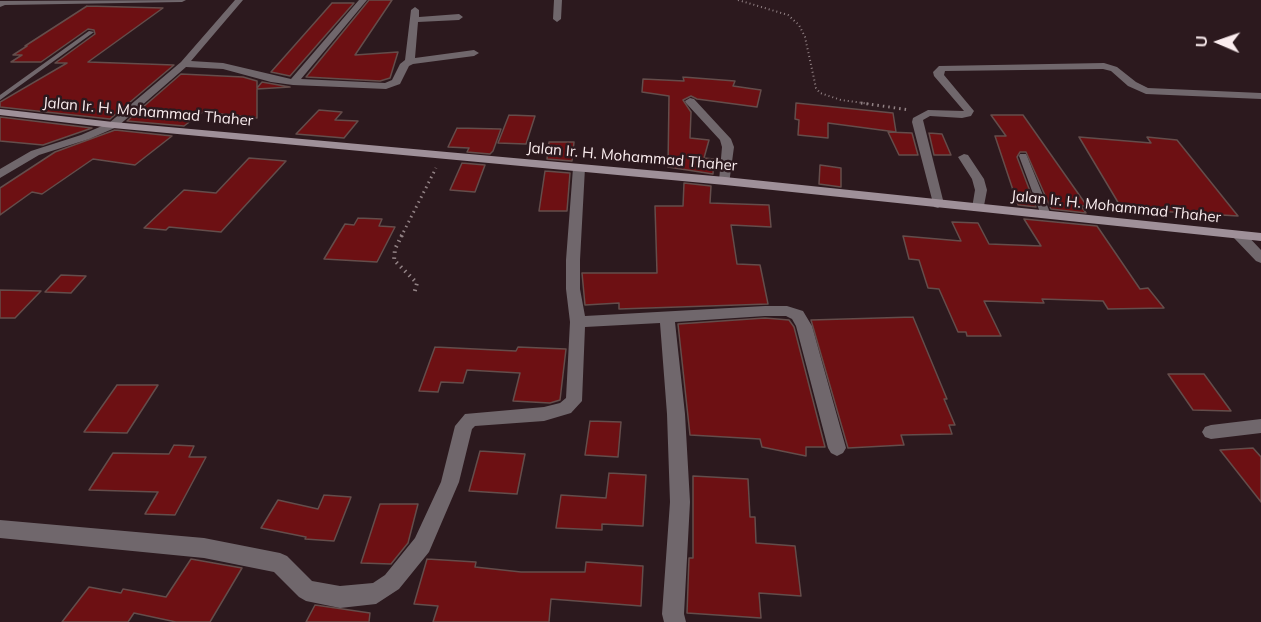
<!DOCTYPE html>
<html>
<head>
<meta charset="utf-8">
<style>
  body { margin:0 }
  #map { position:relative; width:1261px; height:622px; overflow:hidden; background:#2c191e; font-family:Mulish,sans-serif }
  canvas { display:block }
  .north { position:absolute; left:1189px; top:12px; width:60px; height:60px; -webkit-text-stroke:4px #2c191e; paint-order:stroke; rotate:272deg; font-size:16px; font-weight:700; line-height:24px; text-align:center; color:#faecee }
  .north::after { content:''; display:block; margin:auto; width:21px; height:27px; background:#faecee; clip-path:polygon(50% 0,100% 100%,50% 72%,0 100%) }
</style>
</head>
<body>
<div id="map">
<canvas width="1261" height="622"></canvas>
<div class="north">U</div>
</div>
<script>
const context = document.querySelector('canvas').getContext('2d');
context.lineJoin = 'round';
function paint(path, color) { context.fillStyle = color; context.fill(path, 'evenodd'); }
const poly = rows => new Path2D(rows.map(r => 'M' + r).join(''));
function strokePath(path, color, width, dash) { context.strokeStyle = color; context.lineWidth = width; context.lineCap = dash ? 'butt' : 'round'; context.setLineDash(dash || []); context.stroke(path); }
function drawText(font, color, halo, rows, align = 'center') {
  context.font = font + ' Mulish,sans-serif'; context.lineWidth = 5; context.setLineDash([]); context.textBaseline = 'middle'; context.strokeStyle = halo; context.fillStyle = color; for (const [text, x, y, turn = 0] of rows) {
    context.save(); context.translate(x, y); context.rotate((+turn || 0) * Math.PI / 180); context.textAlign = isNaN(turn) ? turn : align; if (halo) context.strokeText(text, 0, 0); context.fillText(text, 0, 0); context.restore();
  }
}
const building = poly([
  [369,0,392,0,355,55,398,52,390,78,380,81,306,77,369,0],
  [332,3,354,3,290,76,271,72,332,3],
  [87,6,163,8,88,62,174,65,110,119,0,107,0,102,67,63,55,63,95,34,94,30,88,29,41,62,11,62,22,55,13,55,27,46,25,46,87,6],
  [181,74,243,77,257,81,257,88,262,82,290,87,257,89,257,118,203,112,184,126,127,121,181,74],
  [683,77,735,81,733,86,761,90,757,107,697,99,691,96,683,100,691,112,690,138,709,140,704,158,714,159,713,174,668,167,669,96,642,92,643,79,684,81,683,77],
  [796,103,893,113,896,132,828,123,828,138,798,135,799,120,795,119,796,103],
  [319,110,342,112,335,120,358,121,344,138,296,134,319,110],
  [509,115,535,116,526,144,498,143,509,115],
  [991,115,1023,115,1087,206,1081,206,1086,213,1051,209,1026,152,1020,152,1017,157,1036,207,1018,205,995,136,1006,136,991,115],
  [0,117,92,128,43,145,0,141,0,117],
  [457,128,501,129,493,151,490,154,467,152,469,148,448,147,457,128],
  [115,130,172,136,135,165,93,159,42,194,32,192,0,215,0,188,55,152,115,130],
  [888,132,912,133,918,155,899,155,888,132],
  [929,133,942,134,951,155,934,155,929,133],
  [1079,137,1151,143,1147,137,1177,140,1238,216,1122,209,1079,137],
  [549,142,574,142,572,161,547,159,549,142],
  [249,158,286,161,221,232,169,227,166,230,144,228,184,190,216,193,249,158],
  [462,163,485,165,475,192,450,190,462,163],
  [820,165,841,168,841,187,819,184,820,165],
  [545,171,570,173,567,211,539,211,545,171],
  [684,183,711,186,710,203,769,205,771,227,731,225,737,264,760,265,768,304,619,309,619,303,585,305,582,273,657,273,655,206,683,206,684,183],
  [358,218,382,219,379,226,395,227,377,262,324,259,345,224,354,225,358,218],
  [1024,219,1097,226,1140,289,1148,288,1164,308,1108,309,1103,301,1042,299,1044,303,984,301,1001,336,967,336,966,332,958,332,939,289,928,288,919,260,909,259,903,236,961,241,952,222,978,223,989,244,1041,246,1024,219],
  [61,275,86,276,71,293,45,292,61,275],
  [0,290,41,291,15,318,0,318,0,290],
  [913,317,947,399,944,399,955,425,949,425,952,434,901,435,904,445,848,448,811,320,913,317],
  [765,318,789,320,794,327,825,447,806,447,806,456,762,447,760,439,690,435,678,324,765,318],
  [435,347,516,351,518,347,566,349,560,400,550,403,513,401,520,373,467,370,463,383,441,382,438,392,419,391,435,347],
  [1168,374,1204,374,1231,411,1193,410,1168,374],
  [117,385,158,385,127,433,84,432,117,385],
  [590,421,621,422,618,457,585,455,590,421],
  [174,445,194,446,189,457,206,457,175,515,145,514,158,492,89,490,113,453,169,454,174,445],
  [1253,448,1261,457,1261,502,1220,450,1253,448],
  [480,451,525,454,517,494,469,491,480,451],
  [609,473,646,475,643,526,602,524,602,530,556,528,561,495,606,498,609,473],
  [693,476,748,479,750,517,755,517,756,543,795,546,801,596,759,593,761,618,687,613,689,558,693,558,693,476],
  [324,495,351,497,334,541,305,539,306,537,261,528,278,500,318,509,324,495],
  [380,504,418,504,408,543,391,564,361,563,380,504],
  [191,559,242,568,210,622,176,622,134,613,128,622,62,622,89,587,121,593,123,589,166,597,191,559],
  [427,559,476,562,475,567,521,572,585,572,586,562,643,566,641,606,551,599,549,622,433,622,438,606,414,604,427,559],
  [315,605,370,613,369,622,306,622,315,605]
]);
const pathFar2 = poly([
  [738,0,788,15,799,25,805,37,816,88,820,93,841,100,871,104]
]);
const pathFar1 = poly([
  [861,103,910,110],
  [401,237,436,168]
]);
const path = poly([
  [402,235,395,249,394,260,417,283,414,294]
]);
const lane = poly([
  [89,31,94,32,0,100,0,95,89,31],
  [1020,154,1026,154,1027,156,1051,215,1049,217,1043,217,1041,215,1019,156,1020,154]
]);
const street = poly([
  [186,0,182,2,5,5,0,7,0,1,3,1,186,0],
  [235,0,243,0,191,61,223,63,291,79,359,0,367,0,301,79,385,83,392,80,400,64,405,60,411,10,415,7,419,10,419,17,459,14,463,17,459,20,418,22,415,58,474,50,479,53,474,56,413,64,409,66,400,84,386,89,293,85,271,82,223,69,186,67,117,127,89,139,39,155,0,178,0,169,31,151,81,135,109,123,181,62,235,0],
  [554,0,562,0,561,19,557,22,553,19,554,0],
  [1104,63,1117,67,1136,82,1148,88,1261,93,1261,99,1146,94,1128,86,1111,71,1103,69,945,71,944,75,974,111,971,116,962,118,930,116,923,120,944,204,938,208,934,207,912,122,913,118,928,110,964,111,934,76,933,72,939,66,1104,63],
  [690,98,694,99,731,139,734,147,729,184,725,185,719,181,722,147,720,140,686,103,685,101,690,98],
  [964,154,968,155,984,179,987,190,983,211,973,211,972,208,975,190,972,179,958,157,964,154],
  [579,164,585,168,580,260,580,289,585,316,765,306,787,306,803,311,812,326,846,448,843,453,837,456,831,453,828,448,796,326,792,319,786,316,765,316,675,322,685,414,690,502,684,614,686,622,664,622,662,614,670,502,667,414,660,323,585,327,582,401,571,413,544,421,475,426,472,429,459,482,429,552,399,589,376,604,340,608,306,601,299,597,274,572,204,558,0,538,0,520,204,538,280,553,287,556,312,581,340,586,373,583,385,575,415,538,441,482,455,426,465,414,544,407,560,403,566,398,570,322,566,289,566,260,573,168,579,164],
  [1239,231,1244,232,1261,250,1261,263,1256,261,1234,238,1232,235,1234,232,1239,231],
  [1261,419,1261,433,1211,439,1205,437,1202,432,1205,427,1211,425,1261,419]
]);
const secondary = poly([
  [0,109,113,122,725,177,1261,233,1261,241,725,185,113,128,0,115,0,109]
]);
const farStreetnames = [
  ["Jalan Ir. H. Mohammad Thaher",148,112,5],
  ["Jalan Ir. H. Mohammad Thaher",632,157,5],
  ["Jalan Ir. H. Mohammad Thaher",1116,207,6]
];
paint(building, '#6d1013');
strokePath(building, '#644d4b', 1.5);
strokePath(pathFar2, '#938386', 2, [1, 3]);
strokePath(pathFar1, '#938386', 3, [1.5, 4]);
strokePath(path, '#938386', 4, [1.5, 4.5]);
paint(lane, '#70676c');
paint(street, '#70676c');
paint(secondary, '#9f9099');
drawText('15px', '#faecee', '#2c191e', farStreetnames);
</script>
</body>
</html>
